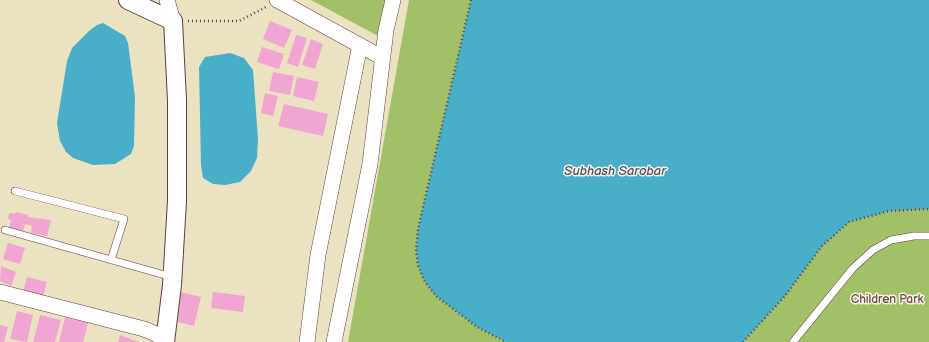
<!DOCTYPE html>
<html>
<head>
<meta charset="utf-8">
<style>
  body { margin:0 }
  canvas { display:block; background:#ebe2c1 }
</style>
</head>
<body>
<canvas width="929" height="342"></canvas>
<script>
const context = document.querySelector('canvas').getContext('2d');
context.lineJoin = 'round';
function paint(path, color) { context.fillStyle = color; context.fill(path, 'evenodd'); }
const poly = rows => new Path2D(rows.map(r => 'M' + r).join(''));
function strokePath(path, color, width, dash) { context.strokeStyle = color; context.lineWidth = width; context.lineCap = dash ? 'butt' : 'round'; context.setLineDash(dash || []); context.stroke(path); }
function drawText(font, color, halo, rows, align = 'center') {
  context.font = font + ' "Balsamiq Sans",sans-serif'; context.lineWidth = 3; context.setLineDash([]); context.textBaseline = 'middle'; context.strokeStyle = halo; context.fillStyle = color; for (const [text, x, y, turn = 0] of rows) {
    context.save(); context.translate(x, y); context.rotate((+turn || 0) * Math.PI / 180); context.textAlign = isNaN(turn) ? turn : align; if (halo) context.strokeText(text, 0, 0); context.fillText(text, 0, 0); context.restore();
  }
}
const green = poly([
  [311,0,386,0,380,37],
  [409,0,929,0,929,342,348,342]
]);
const water = poly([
  [471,0,929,0,929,209,889,211,849,222,822,246,785,296,743,342,506,342,477,327,436,296,425,282,418,266,416,250,418,229],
  [103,23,125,36,128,43,135,97,134,146,131,154,115,164,93,165,73,158,66,152,60,141,57,123,67,61,72,48,89,31,97,25],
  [230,53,244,58,253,70,258,139,257,158,251,171,240,182,225,185,213,184,203,178,201,165,199,67,205,57]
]);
const building = poly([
  [270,21,292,30,284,48,263,39],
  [296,35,307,38,298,67,287,63],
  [311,39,323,44,315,69,302,65],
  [262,47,284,54,279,69,257,62],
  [273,72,294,76,290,95,269,91],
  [297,77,319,82,314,101,293,96],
  [265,93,278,96,273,116,261,113],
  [284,104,328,114,323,136,278,126],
  [16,212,28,215,28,217,51,220,47,236,31,233,32,226,25,224,23,231,9,228,11,220,8,219,9,213,15,214],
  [8,243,25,248,20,264,3,259],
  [1,266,16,272,11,286,0,281],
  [27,277,47,282,43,297,23,292],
  [180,292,201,297,194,326,178,322],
  [213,292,245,296,243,312,211,308],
  [17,311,33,315,27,342,10,339],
  [40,315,61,320,55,342,33,342],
  [65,317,88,323,83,342,59,342],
  [0,325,8,327,4,342,0,342],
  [120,335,138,342,118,342]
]);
const path = poly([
  [471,0,418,229,416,250,418,266,425,282,436,296,477,327,506,342],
  [188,21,239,21,266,7],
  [743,342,785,296,822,246,849,222,889,211,929,209]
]);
const service = poly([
  [15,191,124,219,111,260],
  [5,230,172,277],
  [793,342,853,268,873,250,891,240,914,236,929,236]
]);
const minor = poly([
  [167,0,173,21],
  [277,0,383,58],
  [0,292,144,329,156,334,165,342],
  [307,342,318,255,360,45],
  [334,342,370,164,386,30,393,0]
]);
const tertiary = poly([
  [128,0,173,21,177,100,177,201,172,285,165,342]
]);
const parkNames = [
  ["Children Park",887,300]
];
const waterNames = [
  ["Subhash Sarobar",615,172]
];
paint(green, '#a1c068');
paint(water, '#49afc8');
paint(building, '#f1a5d3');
strokePath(service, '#623c42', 8);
strokePath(minor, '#623c42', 16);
strokePath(tertiary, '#623c42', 20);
strokePath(path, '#623c42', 2.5, [1, 3]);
strokePath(service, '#fff', 7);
strokePath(minor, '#fff', 15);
strokePath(tertiary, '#fff', 18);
drawText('12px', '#644f3d', '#f7f3e8', parkNames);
drawText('italic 13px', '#4a5162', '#f7f3e8', waterNames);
</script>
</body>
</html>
